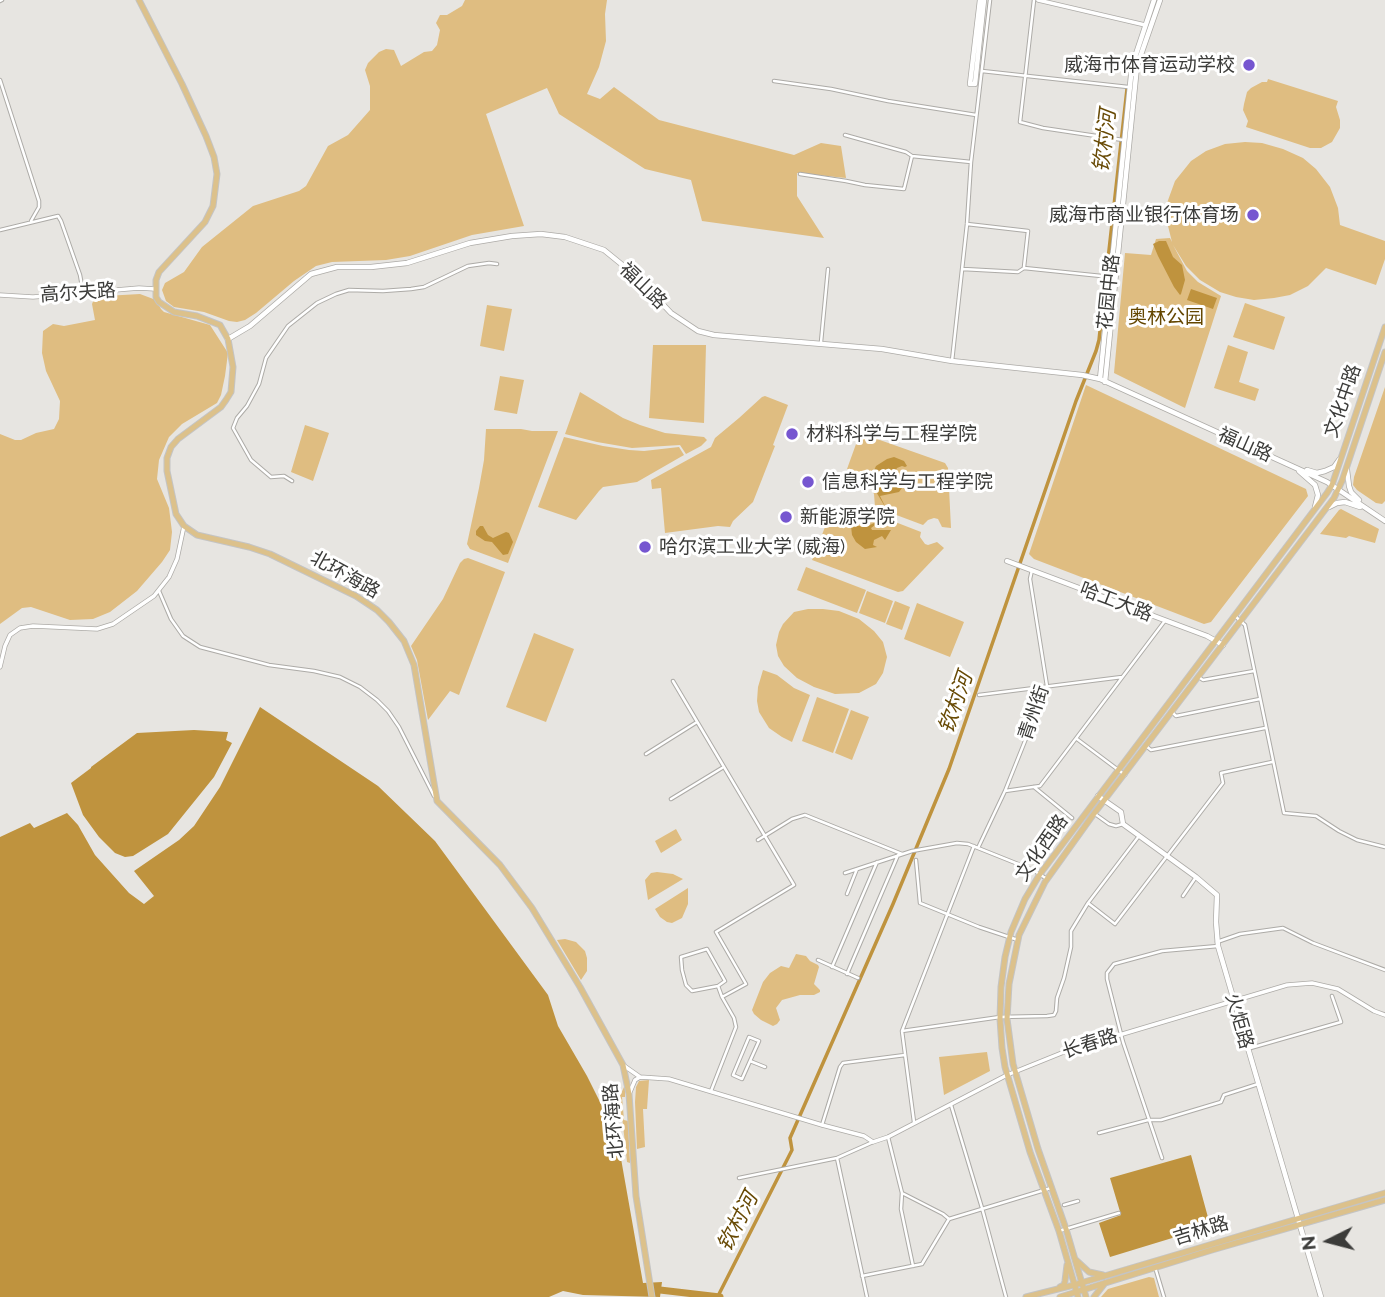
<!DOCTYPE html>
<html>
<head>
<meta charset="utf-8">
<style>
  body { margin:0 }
  #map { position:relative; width:1385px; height:1297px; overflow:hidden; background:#e7e5e1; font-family:Raleway,sans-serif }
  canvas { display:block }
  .north { position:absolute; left:1294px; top:1206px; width:70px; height:70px; -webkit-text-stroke:5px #fff; paint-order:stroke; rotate:264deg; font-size:19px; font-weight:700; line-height:28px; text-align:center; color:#3c3c3a }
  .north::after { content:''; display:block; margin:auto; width:24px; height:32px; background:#3c3c3a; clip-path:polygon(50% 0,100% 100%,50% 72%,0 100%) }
</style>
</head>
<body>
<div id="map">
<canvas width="1385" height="1297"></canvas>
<div class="north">N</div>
</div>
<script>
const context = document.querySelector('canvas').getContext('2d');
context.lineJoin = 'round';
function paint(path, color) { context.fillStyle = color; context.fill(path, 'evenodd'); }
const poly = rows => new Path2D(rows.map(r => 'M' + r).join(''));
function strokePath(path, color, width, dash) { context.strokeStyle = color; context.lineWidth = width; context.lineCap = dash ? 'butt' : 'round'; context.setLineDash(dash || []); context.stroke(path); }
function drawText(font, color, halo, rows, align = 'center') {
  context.font = font + ' Raleway,"Noto Sans SC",sans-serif'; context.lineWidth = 6; context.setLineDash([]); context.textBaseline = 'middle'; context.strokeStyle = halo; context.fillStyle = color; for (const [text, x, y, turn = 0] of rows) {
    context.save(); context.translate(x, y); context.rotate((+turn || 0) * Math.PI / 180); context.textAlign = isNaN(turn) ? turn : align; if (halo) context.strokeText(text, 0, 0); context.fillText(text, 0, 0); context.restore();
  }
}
const green = poly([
  [465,0,607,0,605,14,606,41,599,67,587,94,600,99,614,87,659,120,794,155,821,143,841,146,846,178,797,173,797,196,824,238,702,221,691,180,645,169,559,114,547,88,486,114,524,226,472,235,410,256,386,260,332,262,316,266,294,281,256,313,245,320,237,322,229,321,204,312,174,307,166,301,162,290,165,283,184,272,202,247,253,206,299,191,306,186,328,146,348,135,370,110,370,86,365,70,368,63,379,52,386,49,394,50,401,66,424,52,432,51,437,45,440,30,436,23,440,15,447,15,462,6],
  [1268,79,1338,101,1336,107,1340,120,1340,128,1332,142,1321,148,1310,148,1246,127,1248,121,1243,110,1244,104,1247,92,1251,88,1262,82,1267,82],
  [1245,142,1262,143,1283,149,1303,158,1316,169,1330,187,1338,208,1340,225,1385,241,1385,259,1376,285,1326,268,1308,286,1290,295,1274,298,1254,300,1236,297,1220,292,1200,280,1186,266,1173,245,1187,271,1198,282,1221,296,1185,408,1114,373,1125,253,1151,255,1156,239,1170,238,1172,242,1167,222,1167,203,1175,181,1191,161,1206,151,1225,144],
  [140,294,156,300,161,309,164,312,210,325,228,353,225,376,221,395,217,403,182,424,169,437,159,460,157,479,169,508,172,532,170,550,162,562,137,591,110,612,93,619,70,620,31,607,22,608,0,624,0,434,15,440,21,440,36,433,54,429,59,419,60,401,46,371,42,353,43,331,53,324,64,326,95,320,92,304,94,299,105,296],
  [1245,303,1285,317,1274,350,1233,337],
  [487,305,512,309,504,351,480,346],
  [653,345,706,345,704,423,649,418],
  [1228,345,1248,352,1239,382,1259,389,1255,401,1214,388],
  [500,376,524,380,517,414,494,410],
  [1086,385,1306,489,1308,496,1211,622,1204,624,1034,559,1029,554],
  [1385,387,1385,501,1382,504,1376,503,1357,490,1353,485,1354,477],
  [580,392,623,418,640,425,665,433,704,437,707,440,701,446,686,454,680,445,632,448,597,442,565,434],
  [765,396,788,405,773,445,775,446,773,451,753,502,733,521,730,527,718,526,665,533,661,488,652,489,651,480,711,447,715,438,739,418,762,397],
  [305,425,329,433,313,481,291,472],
  [486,429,521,429,532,431,558,431,508,563,470,549,467,544,479,488,484,460],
  [860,433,945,463,948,468,951,528,942,527,938,519,934,518,928,520,923,525,875,507,874,494,868,484,858,473,847,469],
  [564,437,603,446,629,450,644,451,679,447,684,455,637,482,603,487,599,491,576,520,538,507],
  [1341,509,1379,529,1375,543,1349,536,1346,538,1320,534,1339,510],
  [872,513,921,532,920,537,925,544,928,545,937,542,944,548,903,591,898,592,812,560,827,522,840,526,858,524],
  [468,558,505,572,459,695,450,691,428,720,417,660,411,646,443,599,460,563,464,559],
  [806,567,866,590,857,613,797,590],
  [867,591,893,601,885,623,859,613],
  [895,601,910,607,902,630,886,624],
  [917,603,964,622,950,657,904,639],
  [808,609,823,609,839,611,859,619,874,631,883,642,887,657,883,673,876,684,859,693,835,694,814,687,797,678,784,666,778,656,776,645,779,632,783,624,794,612],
  [534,633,574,649,546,722,506,707],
  [763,670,777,675,794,688,810,695,792,742,782,737,769,728,759,712,757,701,758,687],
  [817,697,849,709,833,753,802,741],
  [851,710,869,717,852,760,835,753],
  [676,829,682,840,661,853,655,841],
  [657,872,673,874,683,879,648,900,645,880,651,873],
  [688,888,688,904,682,918,672,923,667,922,660,917,655,909],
  [565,939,576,942,585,951,587,958,587,971,581,980,557,940],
  [796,954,806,956,810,961,818,965,819,967,814,984,820,990,820,992,814,995,800,995,782,1000,776,1008,780,1020,777,1024,773,1026,761,1020,754,1014,752,1010,763,982,770,973,781,966,789,968],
  [987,1052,990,1071,944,1095,939,1057],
  [649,1080,647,1109,643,1109,645,1147,637,1149,635,1102,636,1087,639,1081],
  [624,1087,625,1087,625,1097,622,1097,624,1120,628,1121,630,1163,627,1162,622,1116,614,1109],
  [1149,1277,1154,1278,1159,1297,1101,1297,1108,1289]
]);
const water = poly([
  [1159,241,1166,241,1173,257,1182,265,1185,280,1181,294,1180,295,1174,287,1158,256,1153,244],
  [1191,289,1217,298,1213,309,1187,300],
  [894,457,904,461,907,466,905,467,902,466,897,468,895,472,896,476,901,480,908,480,899,492,880,496,887,510,872,485,872,475,876,466,887,459],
  [884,518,885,518,871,528,872,530,891,530,885,540,882,536,874,540,873,545,877,547,865,549,856,542,852,535,851,526,868,526],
  [480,526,483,526,488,535,493,538,506,532,509,533,513,542,508,554,503,555,492,542,485,541,476,535,476,531],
  [260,707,378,786,435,841,548,995,558,1026,587,1076,617,1136,643,1283,662,1282,660,1297,583,1295,563,1291,549,1297,0,1297,0,837,30,823,34,828,67,813,78,825,95,855,129,893,144,904,154,896,134,871,179,840,194,826,220,787],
  [194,730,228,732,226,740,232,743,214,777,168,834,133,856,125,857,115,853,99,837,83,815,71,783,91,768,91,767,137,733],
  [1191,1155,1209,1221,1204,1222,1205,1228,1110,1257,1099,1223,1121,1215,1110,1178]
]);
const canal = poly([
  [718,1296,792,1150,790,1138,893,904,949,769,1076,401,1096,351,1099,340,1127,89]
]);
const river = poly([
  [660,1290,720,1297]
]);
const minor = poly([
  [1034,0,1020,122,1043,128,1123,140],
  [0,1,2,0],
  [982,71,1128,87],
  [0,80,39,201,39,207,31,221],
  [774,81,831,89,888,101,976,115],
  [845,135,906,152,912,156,971,162],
  [800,174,846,181,865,185,904,189,912,156],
  [967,224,1028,231,1024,267],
  [0,230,58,216,61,221,80,275,83,292],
  [963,269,1018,272,1024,268,1111,277],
  [821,342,828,269],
  [952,361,967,224,971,162,990,0],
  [292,481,284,476,271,477,251,460,233,428,237,418,247,406,259,384,266,358,288,326,317,303,336,294,349,290,383,291,411,289,424,287,468,266,489,263,497,264],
  [159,591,171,619,183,636,200,647,269,665,314,671,340,677,360,687,377,700,388,711,399,727,434,796],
  [1235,616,1245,625,1284,813,1316,816,1339,831,1357,840,1385,847],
  [1200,678,1203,680,1254,671],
  [673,681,794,885,716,932,746,984,722,997,734,1018,736,1027,711,1091],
  [979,695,1122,677],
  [1172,712,1176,716,1260,699],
  [1077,739,1125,775],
  [1146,746,1151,750,1265,728],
  [646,754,697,722],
  [1034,787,1072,818],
  [1005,791,1040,786,1164,622],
  [671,799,722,768],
  [1095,814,1109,824,1116,826,1123,824],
  [758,840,792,819,805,815,902,854],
  [978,848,1005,791,1047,686,1030,579,1032,570],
  [916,860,920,903,979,927,1018,940],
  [845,873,912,851,957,843,968,844,1033,870,1047,879],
  [847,894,857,869],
  [1183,896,1196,877],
  [1088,903,1115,924,1223,783,1221,773,1272,762],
  [1217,942,1240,934,1283,928,1313,943,1385,970],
  [818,960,858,978],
  [832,967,877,862],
  [847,974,898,855],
  [718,986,692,991,686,985,682,970,681,957,707,949,725,981,718,986,722,997],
  [902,1031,1000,1017,1047,1016,1054,1015,1056,1011,1057,998,1064,978,1071,947,1071,931,1088,903,1139,836],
  [1247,1049,1341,1022,1332,996],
  [750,1061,759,1041,749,1037,733,1075,742,1079,750,1061,765,1067],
  [951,1105,982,1208,1006,1297],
  [914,1122,902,1031,974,846],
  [822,1125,840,1067,843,1063,905,1055],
  [1099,1133,1148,1120,1161,1120,1221,1102,1224,1095,1258,1084],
  [888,1137,902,1193,901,1209,913,1266],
  [837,1158,867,1297],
  [1162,1158,1123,1042,1107,979,1107,973,1114,964,1162,951,1218,946],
  [739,1178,837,1158,873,1142],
  [902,1193,943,1214,949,1219],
  [1064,1205,1078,1201],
  [1059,1231,1119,1213],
  [1155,1267,1164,1297],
  [862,1276,922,1264,949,1219,1051,1188]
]);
const tertiary = poly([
  [1038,0,1145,25],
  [0,295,33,297,139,288,155,289],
  [0,667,5,646,10,635,20,628,33,626,97,629,113,624,154,596,169,577,177,559,184,526],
  [623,1065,640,1077,669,1079,822,1125,864,1136,873,1142,888,1137,1007,1075,1069,1050,1287,985,1312,983,1338,989,1374,1011,1385,1015],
  [630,1092,635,1080,640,1077]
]);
const secondary = poly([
  [980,0,970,84,975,84,984,0],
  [228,339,250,326,311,274,337,267,371,267,407,263,470,243,512,236,541,234,565,237,604,250,636,276,671,313,698,331,714,335,882,349,952,361,1082,375,1100,379,1327,482,1385,521],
  [1100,379,1132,66,1154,0],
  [1105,382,1137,66,1160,0],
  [1307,470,1317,473,1325,471,1334,467,1339,460],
  [1347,470,1349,486,1351,492,1359,500],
  [1299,471,1315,485,1318,495,1315,507],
  [1329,507,1337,503,1345,502,1360,507],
  [1007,561,1207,636,1223,645],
  [1098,796,1121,812,1123,824,1196,877,1217,895,1216,922,1218,946,1321,1297]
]);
const primary = poly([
  [139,0,182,84,206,136,214,157,217,174,213,206,205,222,159,272,156,280,156,297,159,302,174,312,197,316,220,325,228,339,233,367,231,392,226,400,221,407,178,439,171,447,167,458,167,471,176,514,184,526,197,535,249,547,270,554,356,596,377,610,389,622,404,641,414,665,437,801,500,865,532,908,580,987,623,1065,629,1094,636,1196,652,1297],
  [1076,1260,1089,1272,1103,1275],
  [1060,1287,1064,1285,1065,1281,1067,1265],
  [1026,1297,1074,1285,1385,1193],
  [1060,1297,1212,1250,1385,1200],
  [1078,1297,1059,1231,1030,1152,1005,1067,1002,1048,1000,1019,1001,987,1005,957,1011,932,1025,899,1040,874,1327,493,1332,485,1385,327],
  [1086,1297,1066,1229,1038,1149,1013,1064,1007,1019,1009,984,1019,935,1045,882,1093,815,1334,498,1342,481,1385,352],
  [1094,1297,1105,1283]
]);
const markers = [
  [1249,65,7,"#7656d0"],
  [1253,215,7,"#7656d0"],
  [792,434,7,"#7656d0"],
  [808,482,7,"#7656d0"],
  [786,517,7,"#7656d0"],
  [645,547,7,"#7656d0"]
];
const poiNames = [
  ["威海市体育运动学校",1235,65,"right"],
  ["威海市商业银行体育场",1239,215,"right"],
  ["材料科学与工程学院",806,434],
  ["信息科学与工程学院",822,482],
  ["新能源学院",800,517],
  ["哈尔滨工业大学 (威海)",659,547]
];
const streetNames = [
  ["福山路",643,286,44],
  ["花园中路",1109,292,-84],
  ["高尔夫路",78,293,-4],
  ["文化中路",1343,401,-71],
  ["福山路",1245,445,24],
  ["北环海路",345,575,29],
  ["哈工大路",1116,602,21],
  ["青州街",1034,713,-71],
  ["文化西路",1042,848,-55],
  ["火炬路",1239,1021,74],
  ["长春路",1090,1044,-18],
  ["北环海路",614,1121,-95],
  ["吉林路",1201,1231,-17]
];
const parkNames = [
  ["奥林公园",1166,317]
];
const waterNames = [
  ["钦村河",1105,141,-83],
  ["钦村河",956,703,-71],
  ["钦村河",738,1222,-63]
];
paint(green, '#dfbd81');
paint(water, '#bf933e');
strokePath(canal, '#bf933e', 3.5);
strokePath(river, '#bf933e', 7);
strokePath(minor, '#adaba7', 4.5);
strokePath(tertiary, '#adaba7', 5);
strokePath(secondary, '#adaba7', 6);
strokePath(primary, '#c4c4c4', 7);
strokePath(minor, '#fff', 2.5);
strokePath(tertiary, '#fff', 3.5);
strokePath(secondary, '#fff', 4.5);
strokePath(primary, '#dcc18b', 5);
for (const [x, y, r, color] of markers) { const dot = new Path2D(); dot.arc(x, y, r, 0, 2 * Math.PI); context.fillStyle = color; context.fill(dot); strokePath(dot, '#fff', 2.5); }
drawText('19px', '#3c3c3a', '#fff', poiNames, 'left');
drawText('19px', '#3c3c3a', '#fff', streetNames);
drawText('19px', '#644600', '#fff', parkNames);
drawText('italic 21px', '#684a05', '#fff', waterNames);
</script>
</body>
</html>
